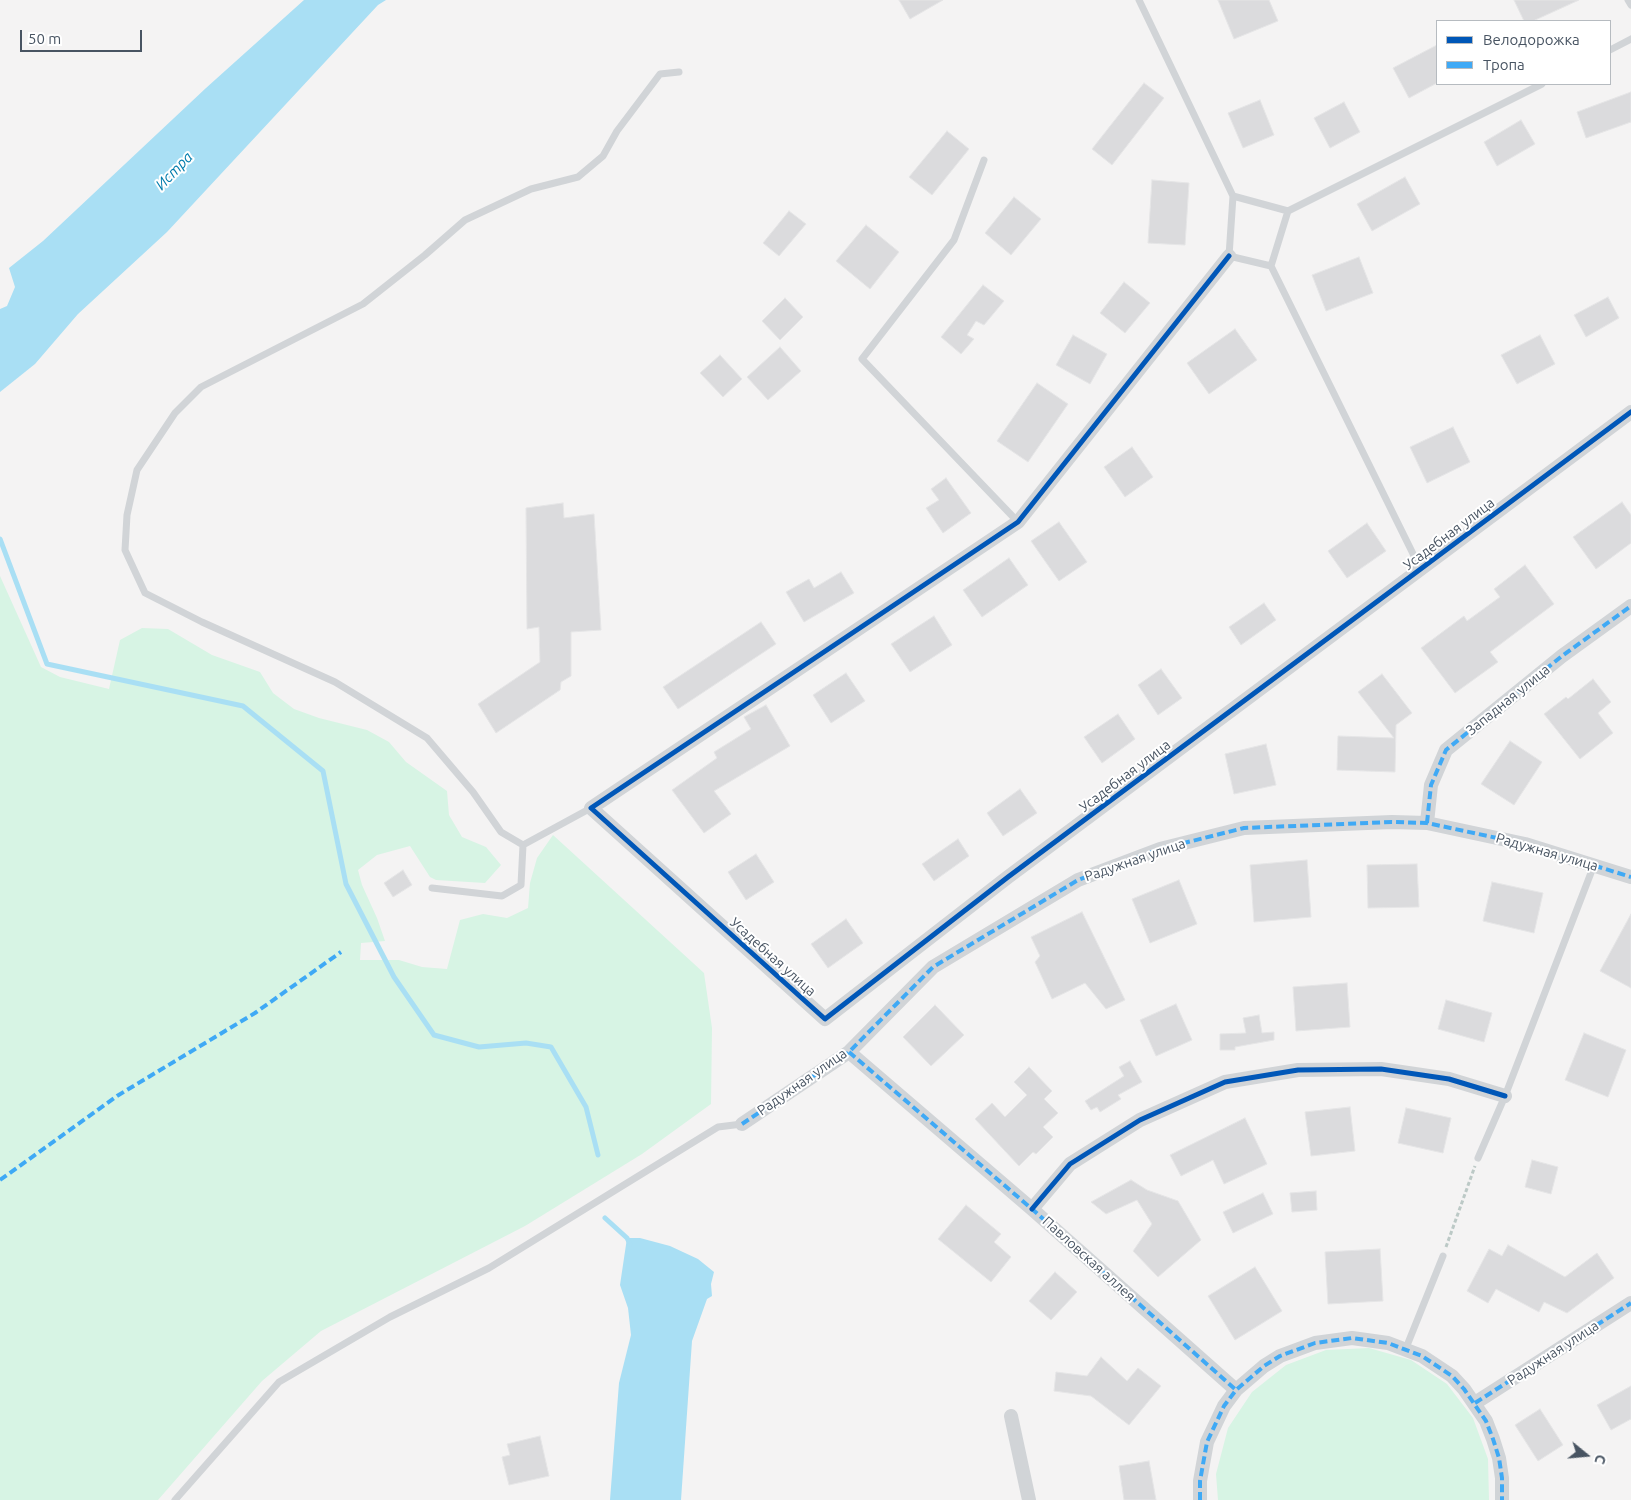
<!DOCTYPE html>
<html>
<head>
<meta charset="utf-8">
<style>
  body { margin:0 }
  #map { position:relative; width:1631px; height:1500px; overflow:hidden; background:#f4f3f3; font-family:Ubuntu,sans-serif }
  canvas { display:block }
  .legend { position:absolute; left:1436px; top:20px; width:175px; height:65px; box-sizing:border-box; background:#fff; border:1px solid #b6bbc0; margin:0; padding:6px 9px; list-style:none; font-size:15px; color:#485462 }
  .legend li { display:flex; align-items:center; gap:10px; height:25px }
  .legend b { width:25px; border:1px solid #b6bbc0 }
  .north { position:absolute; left:1561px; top:1430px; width:50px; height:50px; -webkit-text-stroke:4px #fff; paint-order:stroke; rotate:107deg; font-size:14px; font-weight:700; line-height:20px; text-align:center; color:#485462 }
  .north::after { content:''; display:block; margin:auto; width:18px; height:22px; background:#485462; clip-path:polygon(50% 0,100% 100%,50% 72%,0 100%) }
  .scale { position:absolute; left:20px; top:30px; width:122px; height:22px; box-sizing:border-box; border:2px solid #485462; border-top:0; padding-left:6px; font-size:15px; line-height:18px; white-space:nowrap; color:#485462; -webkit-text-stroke:4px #fff; paint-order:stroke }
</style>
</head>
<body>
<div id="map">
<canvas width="1631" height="1500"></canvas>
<ul class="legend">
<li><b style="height:6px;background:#0057b8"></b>Велодорожка</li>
<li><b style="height:6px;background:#3fa9f5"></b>Тропа</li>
</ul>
<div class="north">С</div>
<div class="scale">50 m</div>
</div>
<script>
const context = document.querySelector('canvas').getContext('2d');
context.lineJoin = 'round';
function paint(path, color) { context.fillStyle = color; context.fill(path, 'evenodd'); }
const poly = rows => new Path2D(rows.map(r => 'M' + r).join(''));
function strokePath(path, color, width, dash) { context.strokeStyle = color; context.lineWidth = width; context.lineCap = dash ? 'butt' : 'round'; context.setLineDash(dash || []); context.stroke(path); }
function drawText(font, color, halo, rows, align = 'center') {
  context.font = font + ' Ubuntu,sans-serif'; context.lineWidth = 4; context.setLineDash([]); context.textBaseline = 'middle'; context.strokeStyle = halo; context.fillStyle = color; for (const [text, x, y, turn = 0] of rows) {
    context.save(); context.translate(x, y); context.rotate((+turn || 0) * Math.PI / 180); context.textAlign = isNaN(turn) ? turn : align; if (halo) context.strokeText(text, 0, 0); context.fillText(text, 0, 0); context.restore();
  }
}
const green = poly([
  [0,576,41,667,60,677,109,689,120,640,142,628,168,629,212,655,260,672,273,693,294,709,319,718,367,730,389,742,406,762,447,791,449,815,462,837,486,847,501,865,485,883,436,880,430,877,410,846,377,855,358,870,362,885,377,918,385,941,361,943,360,960,399,960,422,967,447,969,460,920,483,914,507,918,528,908,530,883,537,858,553,835,704,973,712,1028,711,1104,642,1154,525,1226,321,1331,262,1381,158,1500,0,1500],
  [1369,1348,1411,1360,1447,1384,1473,1418,1488,1459,1489,1500,1218,1500,1216,1474,1228,1428,1252,1392,1286,1365,1326,1350]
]);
const water = poly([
  [304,0,386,0,378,5,167,232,78,314,35,364,0,392,0,309,7,306,15,287,9,268,43,241,206,88],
  [627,1238,640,1238,670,1246,698,1259,714,1272,711,1284,712,1296,707,1299,692,1341,681,1500,610,1500,619,1383,631,1335,628,1308,620,1285]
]);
const stream = poly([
  [0,539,47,664,243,706,323,771,346,884,394,977,434,1035,479,1047,526,1043,551,1047,586,1107,598,1155],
  [605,1218,627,1238,630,1244]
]);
const building = poly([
  [899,0,943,0,910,19,899,0],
  [1218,0,1269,0,1278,21,1234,39,1218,0],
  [1514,0,1579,0,1533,21,1524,21,1514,0],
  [1437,45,1437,83,1409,98,1393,68,1437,45],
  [1144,83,1164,98,1112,165,1092,149,1144,83],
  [1631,92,1631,122,1586,138,1577,112,1631,92],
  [1260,100,1274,135,1243,148,1228,113,1260,100],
  [1344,102,1360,132,1330,148,1314,118,1344,102],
  [1521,120,1535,144,1497,166,1484,142,1521,120],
  [947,131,969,149,932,195,909,177,947,131],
  [1405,177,1420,204,1372,231,1357,204,1405,177],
  [1152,180,1189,183,1185,245,1148,243,1152,180],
  [1014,197,1041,219,1011,255,985,233,1014,197],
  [789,211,806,224,779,256,763,243,789,211],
  [866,225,899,252,870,289,836,261,866,225],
  [1359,257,1373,293,1326,311,1312,275,1359,257],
  [1124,282,1150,303,1125,333,1100,313,1124,282],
  [983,285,1004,301,984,325,976,321,967,335,974,339,961,354,941,337,983,285],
  [1608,297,1619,318,1586,337,1574,315,1608,297],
  [785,298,803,317,780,340,762,321,785,298],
  [1235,329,1257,360,1209,394,1187,363,1235,329],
  [1073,335,1107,354,1090,384,1056,365,1073,335],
  [1540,335,1555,364,1517,384,1501,355,1540,335],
  [780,347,801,371,768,400,747,377,780,347],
  [720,355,742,379,723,397,700,373,720,355],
  [1037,383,1068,404,1028,462,997,441,1037,383],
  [1453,427,1470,462,1427,483,1410,447,1453,427],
  [1132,447,1153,477,1125,497,1104,467,1132,447],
  [946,478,971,513,943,533,926,508,939,500,931,489,946,478],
  [1622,502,1631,515,1631,543,1596,569,1573,537,1622,502],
  [563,503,564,518,594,514,601,630,571,632,571,676,561,682,560,690,496,733,478,704,540,662,539,627,527,629,526,508,563,503],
  [1059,522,1087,562,1059,581,1031,541,1059,522],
  [1367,523,1386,551,1347,578,1328,551,1367,523],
  [1009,558,1028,585,982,617,963,590,1009,558],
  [1525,565,1554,604,1490,652,1498,662,1455,693,1421,648,1464,616,1467,621,1500,597,1494,589,1525,565],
  [841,572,854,593,804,622,786,592,809,579,814,588,841,572],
  [1264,603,1276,620,1241,645,1229,627,1264,603],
  [934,616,952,645,910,672,891,644,934,616],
  [761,622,776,644,678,709,663,687,761,622],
  [1161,669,1182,698,1158,715,1138,685,1161,669],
  [846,673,865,701,831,723,813,695,846,673],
  [1382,674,1412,713,1396,725,1395,772,1337,770,1338,736,1394,738,1358,692,1382,674],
  [1593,679,1611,702,1598,713,1613,733,1580,759,1544,714,1566,697,1568,699,1593,679],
  [766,705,790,746,714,791,731,814,704,833,672,790,717,758,714,752,751,729,744,717,766,705],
  [1118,714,1135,739,1102,763,1084,737,1118,714],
  [1510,741,1542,762,1514,805,1481,784,1510,741],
  [1266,744,1276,785,1234,794,1225,754,1266,744],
  [1020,789,1037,813,1003,836,987,813,1020,789],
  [958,839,969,856,934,881,922,864,958,839],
  [756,854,774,882,746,900,728,872,756,854],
  [1307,860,1311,917,1254,922,1250,865,1307,860],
  [1417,864,1419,907,1368,908,1367,865,1417,864],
  [403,870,412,885,393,897,384,883,403,870],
  [1179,880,1197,924,1150,943,1132,899,1179,880],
  [1492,882,1543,893,1534,933,1483,921,1492,882],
  [1082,912,1125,1000,1106,1009,1085,983,1052,999,1035,962,1040,956,1031,937,1082,912],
  [1631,914,1631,988,1600,971,1631,914],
  [846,919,863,943,828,968,811,944,846,919],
  [1347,983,1350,1027,1296,1031,1293,987,1347,983],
  [1446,1000,1492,1013,1484,1042,1438,1029,1446,1000],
  [1176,1004,1192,1040,1156,1056,1140,1020,1176,1004],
  [935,1005,964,1035,931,1066,903,1037,935,1005],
  [1259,1015,1262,1033,1274,1032,1274,1040,1235,1047,1235,1050,1220,1050,1220,1034,1246,1033,1243,1018,1259,1015],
  [1584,1033,1626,1050,1608,1097,1565,1080,1584,1033],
  [1130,1061,1142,1082,1118,1095,1121,1099,1100,1112,1097,1107,1091,1110,1085,1101,1124,1076,1119,1067,1130,1061],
  [1029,1067,1052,1091,1044,1099,1058,1113,1043,1127,1053,1137,1036,1154,1033,1152,1019,1166,975,1119,992,1103,1005,1117,1027,1095,1014,1082,1029,1067],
  [1350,1107,1355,1151,1311,1156,1305,1112,1350,1107],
  [1406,1108,1451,1118,1443,1153,1398,1143,1406,1108],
  [1245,1118,1267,1164,1224,1184,1213,1160,1181,1176,1170,1155,1245,1118],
  [1532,1160,1558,1167,1551,1194,1525,1187,1532,1160],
  [1131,1180,1147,1190,1178,1201,1201,1240,1158,1277,1133,1251,1152,1224,1137,1200,1106,1214,1091,1202,1131,1180],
  [1316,1191,1317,1210,1292,1212,1290,1193,1316,1191],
  [1263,1193,1273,1214,1233,1233,1223,1212,1263,1193],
  [966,1205,1001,1234,994,1242,1011,1257,991,1282,938,1239,966,1205],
  [1508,1245,1565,1277,1597,1253,1614,1278,1567,1313,1544,1302,1539,1312,1496,1289,1488,1303,1467,1291,1489,1249,1502,1256,1508,1245],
  [1380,1249,1383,1301,1328,1304,1325,1252,1380,1249],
  [1255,1267,1282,1311,1235,1340,1208,1296,1255,1267],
  [1055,1272,1077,1292,1051,1320,1029,1301,1055,1272],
  [1101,1357,1127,1381,1138,1368,1161,1386,1129,1425,1091,1396,1054,1391,1056,1372,1087,1376,1101,1357],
  [1631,1386,1631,1419,1611,1430,1597,1405,1631,1386],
  [1540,1409,1563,1445,1538,1461,1515,1425,1540,1409],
  [540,1436,549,1476,509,1485,502,1457,510,1455,507,1444,540,1436],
  [1149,1461,1156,1500,1124,1500,1119,1466,1149,1461]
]);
const path = poly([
  [1446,1247,1475,1166]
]);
const service = poly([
  [1139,0,1233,196],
  [1628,0,1631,5],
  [1610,50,1631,39],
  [984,160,954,240,862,359,1018,522],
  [1288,211,1271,266,1229,256,1233,196,1288,211,1542,84],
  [1271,266,1421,570],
  [591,808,523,845,501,832,473,792,427,738,335,682,202,622,145,593,125,550,127,515,137,470,175,413,201,387,363,304,425,255,465,220,531,189,578,177,603,156,617,131,660,74,679,72],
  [432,888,502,896,521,885,523,845],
  [1478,1158,1505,1096,1594,865],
  [1406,1348,1443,1256],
  [175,1500,279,1382,390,1317,489,1268,718,1127,742,1124]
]);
const minor = poly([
  [1229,256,1018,522,591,808,825,1019,1008,877,1631,412],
  [1427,823,1431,785,1446,750,1562,656,1631,606],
  [849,1052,1032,1209,1236,1390],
  [742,1124,849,1052,933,967,1078,880,1160,849,1244,828,1392,822,1427,823,1525,844,1631,877],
  [1032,1209,1070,1164,1140,1120,1225,1082,1298,1070,1381,1069,1449,1079,1505,1096],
  [1475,1403,1631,1303],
  [1011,1416,1029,1500],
  [1200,1500,1200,1481,1207,1442,1224,1406,1236,1390,1264,1366,1280,1356,1315,1343,1352,1338,1388,1343,1422,1356,1452,1376,1464,1389,1486,1421,1493,1439,1499,1458,1502,1478,1502,1500]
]);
const quiet = poly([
  [1427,823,1431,785,1446,750,1562,656,1631,606],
  [849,1052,1032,1209,1236,1390],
  [742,1124,849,1052,933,967,1078,880,1160,849,1244,828,1392,822,1427,823,1525,844,1631,877],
  [0,1180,117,1096,255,1013,341,952],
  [1475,1403,1631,1303],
  [1200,1500,1200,1481,1207,1442,1224,1406,1236,1390,1264,1366,1280,1356,1315,1343,1352,1338,1388,1343,1422,1356,1452,1376,1464,1389,1486,1421,1493,1439,1499,1458,1502,1478,1502,1500]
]);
const cycleway = poly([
  [1229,256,1018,522,591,808,825,1019,1008,877,1631,412],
  [1032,1209,1070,1164,1140,1120,1225,1082,1298,1070,1381,1069,1449,1079,1505,1096]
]);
const streetNames = [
  ["Усадебная улица",1449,534,-37],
  ["Западная улица",1508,700,-39],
  ["Усадебная улица",1125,776,-37],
  ["Радужная улица",1547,852,16],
  ["Радужная улица",1135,860,-19],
  ["Усадебная улица",773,957,42],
  ["Радужная улица",802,1082,-35],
  ["Павловская аллея",1089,1259,42],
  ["Радужная улица",1553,1353,-33]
];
const waterNames = [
  ["Истра",174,171,-46]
];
paint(green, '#d7f4e4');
paint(water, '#a9dff4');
strokePath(stream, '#a9dff4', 5);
paint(building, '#dbdbdd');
strokePath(building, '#e5e5e6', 1);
strokePath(path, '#bcc9c6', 3, [4, 2.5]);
strokePath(service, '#d1d4d7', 7);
strokePath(minor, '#d1d4d7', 14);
strokePath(quiet, '#3fa9f5', 4, [8, 4]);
strokePath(cycleway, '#0057b8', 5);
drawText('14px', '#485462', '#fff', streetNames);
drawText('italic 15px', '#027cac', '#fff', waterNames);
</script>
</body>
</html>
